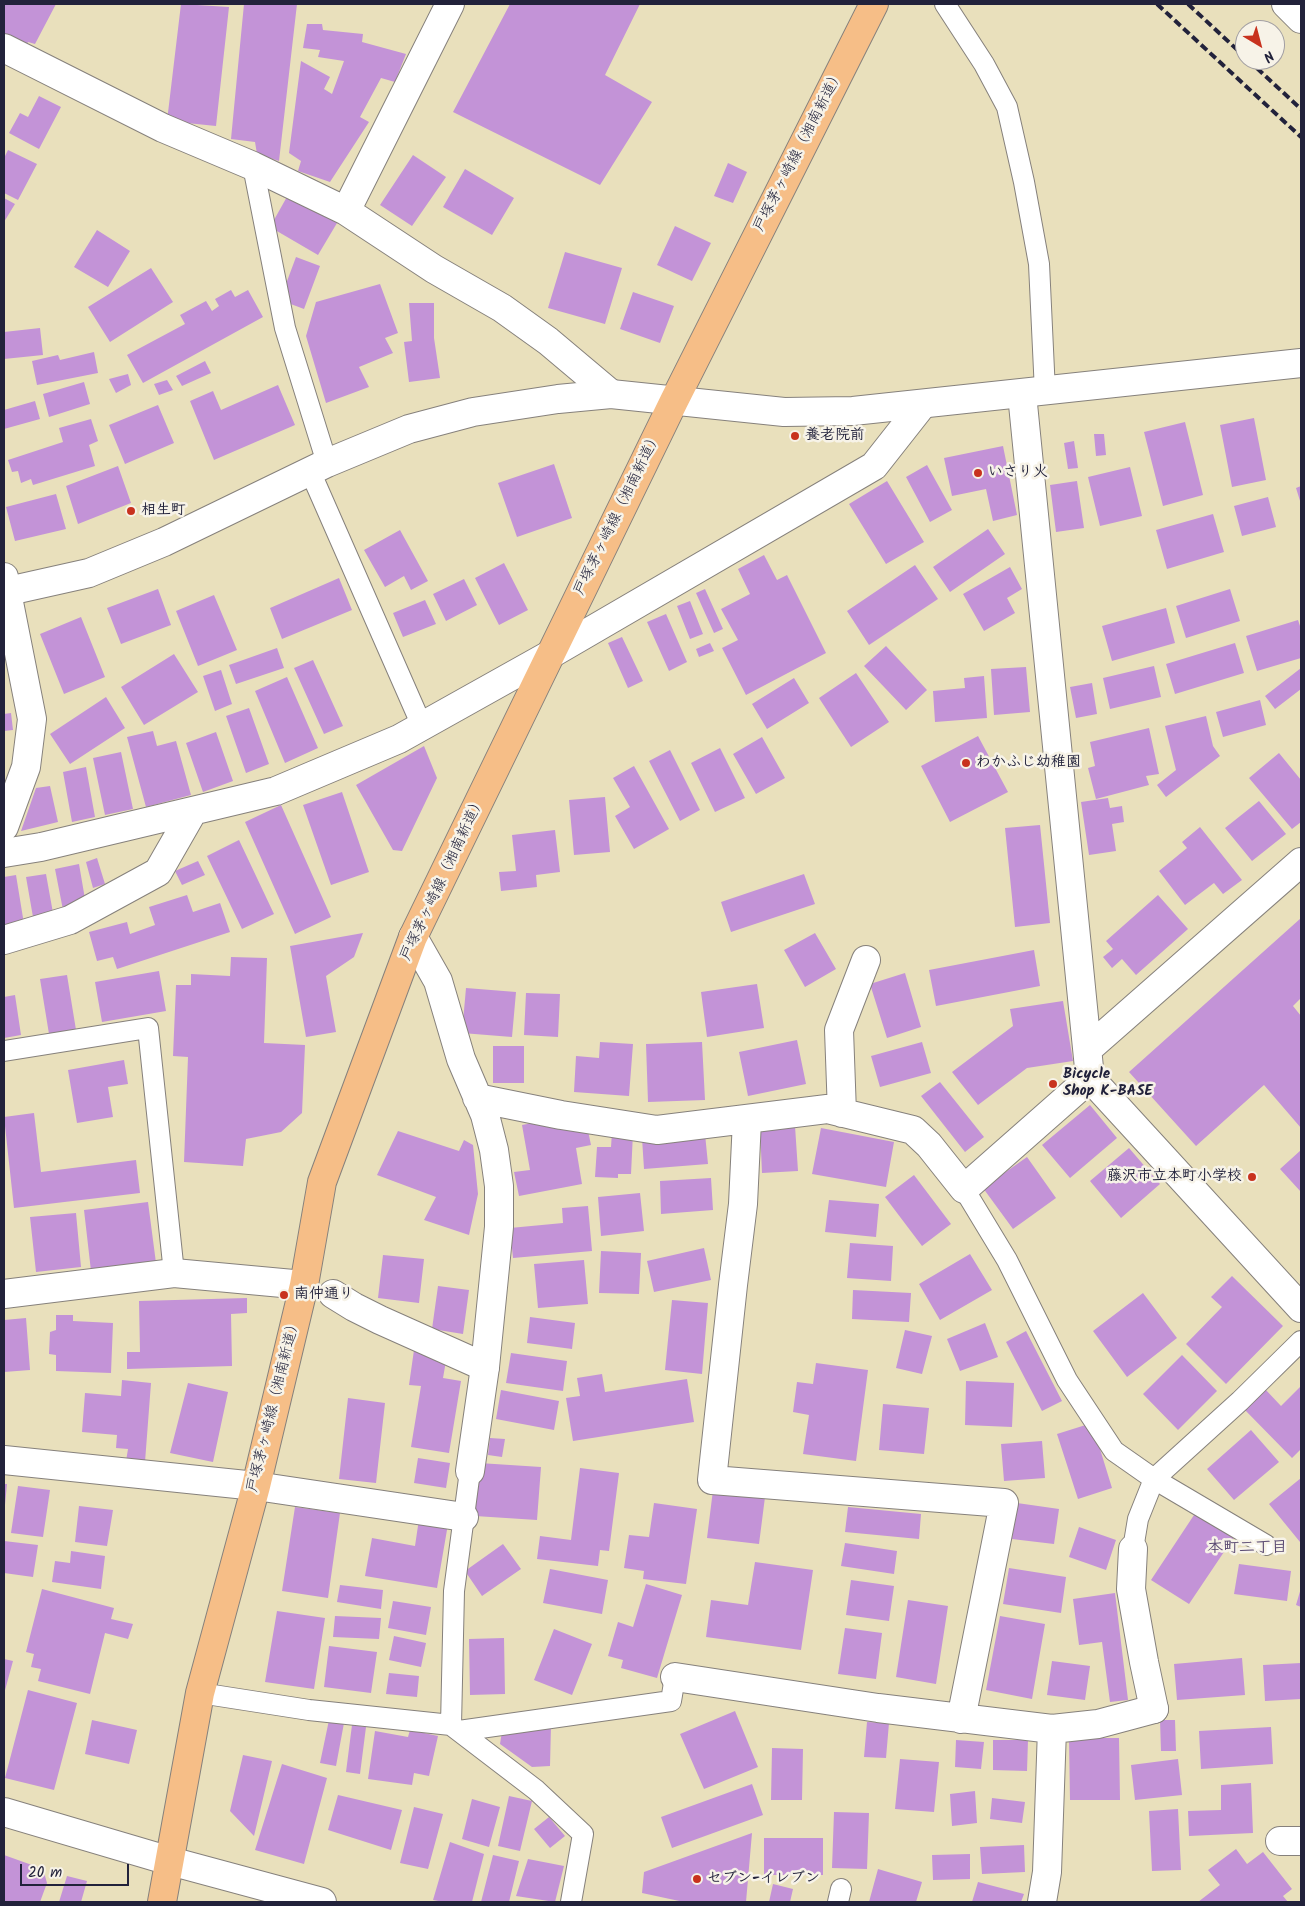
<!DOCTYPE html>
<html>
<head>
<meta charset="utf-8">
<style>
  body { margin:0 }
  #map { position:relative; width:1305px; height:1906px; overflow:hidden; background:#e9e0bc; font-family:Kalam,sans-serif }
  canvas { display:block }
  .frame { position:absolute; inset:0; border:5px solid #22223b; pointer-events:none }
  .north { position:absolute; left:1235px; top:20px; width:50px; height:50px; box-sizing:border-box; background:#f7f3e8; border:1px solid #a29fa3; border-radius:50%; rotate:143deg; font-size:14px; font-weight:700; line-height:20px; text-align:center; color:#22223b }
  .north::after { content:''; display:block; margin:auto; width:18px; height:22px; background:#c8321e; clip-path:polygon(50% 0,100% 100%,50% 72%,0 100%) }
  .scale { position:absolute; left:20px; top:1864px; width:109px; height:22px; box-sizing:border-box; border:2px solid #22223b; border-top:0; padding-left:6px; font-size:15px; line-height:18px; white-space:nowrap; color:#22223b; -webkit-text-stroke:4px #f7f3e8; paint-order:stroke }
</style>
</head>
<body>
<div id="map">
<canvas width="1305" height="1906"></canvas>
<div class="frame"></div>
<div class="north">N</div>
<div class="scale">20 m</div>
</div>
<script>
const context = document.querySelector('canvas').getContext('2d');
context.lineJoin = 'round';
function paint(path, color) { context.fillStyle = color; context.fill(path, 'evenodd'); }
const poly = rows => new Path2D(rows.map(r => 'M' + r).join(''));
function strokePath(path, color, width, dash) { context.strokeStyle = color; context.lineWidth = width; context.lineCap = dash ? 'butt' : 'round'; context.setLineDash(dash || []); context.stroke(path); }
function drawText(font, color, halo, rows, align = 'center') {
  context.font = font + ' Kalam,"Klee One",sans-serif'; context.lineWidth = 5; context.setLineDash([]); context.textBaseline = 'middle'; context.strokeStyle = halo; context.fillStyle = color; for (const [text, x, y, turn = 0] of rows) {
    context.save(); context.translate(x, y); context.rotate((+turn || 0) * Math.PI / 180); context.textAlign = isNaN(turn) ? turn : align; if (halo) context.strokeText(text, 0, 0); context.fillText(text, 0, 0); context.restore();
  }
}
const building = poly([
  [4,4,56,4,35,44,28,42,25,48,4,36],
  [181,4,229,7,216,126,167,121],
  [244,4,297,4,279,161,257,154,255,142,231,139],
  [510,4,640,4,605,75,652,102,600,185,453,112],
  [307,24,322,24,323,30,363,34,362,42,406,54,395,82,381,78,360,117,369,122,330,182,298,171,301,161,289,153,301,61,330,77,324,89,332,94,344,61,318,57,320,50,303,48],
  [39,96,61,107,39,149,9,133,20,113,28,117],
  [8,150,37,164,18,200,4,193,4,158],
  [413,155,446,177,412,226,380,205],
  [728,163,747,172,733,203,714,196],
  [465,169,514,198,492,235,443,207],
  [288,195,337,223,318,255,270,227],
  [4,198,15,204,4,222],
  [675,226,711,243,692,281,657,265],
  [97,230,130,251,108,287,74,267],
  [565,252,622,268,605,324,548,308],
  [296,257,320,266,304,309,280,300],
  [151,268,173,302,110,342,88,307],
  [380,284,398,333,385,338,393,353,359,367,369,387,326,403,306,336,316,302],
  [231,290,235,297,248,290,263,317,143,383,127,355,185,324,180,315,206,301,212,311,219,306,215,299],
  [633,292,674,306,660,343,620,329],
  [409,303,434,303,434,338,440,378,409,382,404,342,412,341],
  [40,328,43,355,4,359,4,332],
  [94,352,98,373,37,385,32,361,58,355,60,360],
  [205,361,211,373,182,386,176,376],
  [128,374,131,385,116,393,109,379],
  [167,380,173,390,159,395,154,384],
  [84,382,90,404,49,417,43,394],
  [278,385,295,425,214,460,190,401,213,391,221,410],
  [35,401,40,419,4,429,4,410],
  [158,405,174,443,125,464,109,425],
  [1254,418,1266,480,1232,487,1220,425],
  [91,419,98,441,89,445,95,466,33,485,31,479,21,483,18,471,12,472,8,460,63,442,59,428],
  [1185,422,1203,495,1163,506,1144,432],
  [1094,434,1104,434,1106,455,1096,456],
  [1074,441,1078,468,1068,469,1064,443],
  [1003,446,1017,515,993,521,986,489,952,496,944,458],
  [554,464,572,518,517,537,498,483],
  [927,465,952,510,930,522,906,477],
  [118,466,131,503,78,524,66,486],
  [1130,467,1142,516,1100,526,1088,477],
  [887,481,924,542,886,564,849,504],
  [1077,481,1084,528,1056,532,1050,485],
  [1301,486,1301,504,1296,488],
  [56,494,66,529,15,541,6,507],
  [1268,497,1276,527,1242,536,1234,506],
  [1213,514,1224,552,1167,569,1156,530],
  [988,529,1005,554,950,592,933,567],
  [400,530,428,581,411,590,404,576,385,587,364,550],
  [764,555,777,580,787,575,826,653,746,695,722,648,738,640,721,609,750,594,738,569],
  [504,563,528,610,499,625,475,578],
  [915,565,938,599,869,645,847,611],
  [1010,567,1022,589,1007,598,1015,613,984,631,963,594],
  [339,578,352,610,282,639,270,608],
  [464,579,477,605,446,621,433,594],
  [158,589,171,625,121,644,107,608],
  [705,589,723,629,714,633,696,593],
  [1230,589,1240,621,1186,638,1176,606],
  [214,595,237,650,198,666,176,611],
  [425,600,436,624,403,637,393,613],
  [690,601,703,634,690,639,677,606],
  [1166,608,1175,643,1112,661,1102,626],
  [666,614,687,662,669,671,647,622],
  [81,617,105,677,64,694,40,634],
  [1298,620,1301,629,1301,658,1257,671,1246,636],
  [622,637,643,681,628,688,608,643],
  [710,643,714,651,699,657,696,649],
  [1235,643,1244,673,1175,694,1166,664],
  [886,646,927,690,906,710,864,666],
  [277,648,284,668,236,684,229,665],
  [174,654,198,692,144,725,121,687],
  [313,660,343,726,324,734,294,668],
  [1154,666,1161,697,1110,709,1103,678],
  [1026,667,1030,712,994,715,991,669],
  [1301,668,1301,689,1275,709,1265,696],
  [221,670,232,704,215,711,203,676],
  [856,673,889,722,851,747,819,698],
  [984,676,987,718,935,722,933,691,965,688,964,678],
  [287,677,318,748,285,763,255,691],
  [794,678,809,703,767,729,752,704],
  [1092,683,1097,714,1076,718,1070,687],
  [106,697,125,728,70,764,50,734],
  [1260,700,1266,725,1223,737,1216,712],
  [249,708,269,764,246,773,226,716],
  [11,713,13,730,4,731,4,714],
  [1206,716,1213,746,1220,756,1166,797,1157,785,1176,770,1165,726],
  [1149,728,1159,774,1146,776,1149,785,1096,799,1088,768,1095,766,1090,742],
  [153,731,157,746,176,741,191,795,146,807,127,737],
  [216,732,233,781,203,792,186,743],
  [978,736,1008,792,950,822,921,766],
  [762,737,785,778,756,794,733,754],
  [424,746,437,778,402,851,393,850,356,785],
  [720,748,745,798,715,812,691,763],
  [670,750,700,810,680,821,649,761],
  [121,752,133,809,105,815,93,758],
  [1279,753,1301,780,1301,822,1292,829,1249,778],
  [634,766,669,829,634,849,615,816,630,807,613,778],
  [86,767,95,817,72,822,63,772],
  [50,786,58,822,21,831,36,788],
  [342,792,369,872,331,885,303,805],
  [605,797,610,852,574,855,569,800],
  [1108,798,1110,808,1122,806,1124,822,1112,824,1116,851,1089,855,1081,802],
  [1259,801,1286,834,1252,861,1225,828],
  [281,805,331,917,295,934,245,822],
  [1040,825,1050,923,1015,927,1005,828],
  [1200,827,1242,880,1223,894,1214,883,1185,905,1159,871,1187,848,1182,842],
  [555,830,560,872,536,875,537,887,501,891,499,872,516,871,512,835],
  [239,840,274,914,242,929,207,856],
  [97,858,105,884,93,888,86,862],
  [198,861,205,875,182,885,175,871],
  [79,864,85,899,63,910,55,869],
  [46,874,53,913,33,917,26,877],
  [804,874,815,904,731,932,721,902],
  [16,875,24,924,4,928,4,877],
  [187,895,193,912,220,903,230,932,117,969,113,957,97,961,89,932,127,922,130,934,155,925,149,907],
  [1158,895,1188,929,1136,975,1122,959,1112,968,1103,957,1113,949,1106,941],
  [1301,918,1301,998,1293,1006,1301,1016,1301,1128,1264,1085,1196,1146,1129,1072],
  [363,933,354,957,326,976,336,1032,306,1037,290,946],
  [815,933,836,969,805,987,784,950],
  [1034,950,1040,986,936,1006,929,970],
  [231,957,267,958,264,1043,305,1045,302,1113,281,1132,246,1139,243,1166,184,1162,188,1057,173,1056,176,985,191,985,191,974,230,976],
  [159,971,166,1011,102,1022,95,982],
  [905,973,921,1027,887,1038,870,984],
  [67,975,76,1030,49,1034,40,979],
  [757,984,764,1028,707,1037,701,992],
  [466,988,516,992,512,1037,462,1033],
  [526,993,560,994,558,1037,524,1035],
  [15,995,21,1035,4,1038,4,997],
  [1063,1001,1073,1061,1027,1068,978,1105,952,1072,1013,1026,1010,1009],
  [797,1040,806,1084,748,1096,739,1052],
  [600,1042,633,1044,629,1096,574,1092,576,1056,599,1058],
  [702,1042,705,1100,648,1102,646,1044],
  [922,1042,931,1073,880,1087,871,1056],
  [493,1046,524,1046,524,1083,493,1083],
  [124,1060,128,1084,108,1087,113,1117,77,1123,68,1070],
  [940,1082,984,1137,965,1152,921,1096],
  [1090,1105,1117,1138,1070,1178,1042,1145],
  [34,1113,41,1172,136,1160,140,1193,14,1208,4,1117],
  [570,1116,587,1126,591,1145,576,1148,582,1184,519,1196,514,1172,530,1170,522,1125],
  [795,1126,798,1171,762,1173,760,1128],
  [821,1128,894,1142,886,1187,812,1174],
  [398,1131,459,1151,464,1140,473,1145,478,1194,469,1235,424,1220,436,1197,377,1175],
  [612,1132,633,1133,631,1174,618,1174,618,1178,595,1177,597,1147,611,1147],
  [705,1134,708,1164,644,1169,642,1138],
  [1129,1148,1160,1184,1121,1218,1090,1181],
  [1301,1150,1301,1192,1280,1169],
  [1027,1157,1056,1198,1013,1229,983,1188],
  [914,1175,951,1224,922,1246,885,1197],
  [711,1178,713,1210,661,1214,660,1181],
  [640,1193,644,1231,601,1236,598,1197],
  [829,1200,879,1204,876,1237,825,1232],
  [148,1202,156,1263,91,1271,84,1210],
  [588,1206,592,1251,513,1258,510,1228,563,1223,562,1208],
  [76,1213,81,1267,36,1272,30,1217],
  [850,1243,893,1246,891,1281,847,1278],
  [704,1248,711,1280,654,1292,647,1261],
  [601,1251,641,1253,639,1294,599,1293],
  [970,1254,992,1290,940,1320,919,1284],
  [383,1255,424,1259,419,1303,378,1298],
  [584,1260,588,1304,538,1308,534,1264],
  [1232,1276,1283,1326,1226,1384,1186,1344,1222,1307,1211,1297],
  [438,1286,469,1290,463,1334,432,1329],
  [853,1290,911,1293,909,1322,852,1319],
  [1143,1293,1177,1338,1127,1377,1093,1331],
  [247,1298,247,1313,231,1314,232,1366,127,1369,127,1352,140,1352,139,1301],
  [672,1300,708,1303,702,1374,665,1370],
  [56,1315,73,1315,73,1321,113,1323,111,1373,56,1371,56,1355,49,1354,50,1332,56,1330],
  [530,1317,575,1323,572,1349,527,1343],
  [26,1318,30,1370,4,1372,4,1320],
  [985,1323,998,1357,960,1371,947,1339],
  [905,1330,932,1336,922,1374,896,1368],
  [1026,1331,1062,1401,1042,1411,1006,1342],
  [414,1350,447,1355,443,1378,461,1381,449,1453,411,1447,421,1386,409,1385],
  [511,1353,567,1361,563,1391,506,1383],
  [1182,1355,1217,1391,1178,1430,1143,1394],
  [816,1363,868,1370,856,1461,803,1454,809,1415,793,1412,797,1382,813,1384],
  [602,1374,605,1392,687,1379,694,1422,573,1441,566,1398,580,1396,577,1378],
  [122,1380,151,1383,145,1462,126,1461,128,1449,116,1448,117,1435,82,1432,85,1393,121,1396],
  [966,1381,1014,1383,1012,1427,965,1425],
  [188,1383,228,1392,213,1462,170,1453],
  [1301,1386,1301,1449,1292,1458,1244,1409,1265,1389,1281,1406],
  [501,1390,559,1401,554,1430,496,1419],
  [348,1398,385,1403,376,1483,339,1479],
  [883,1404,929,1408,924,1454,879,1450],
  [1092,1423,1112,1488,1078,1499,1057,1434],
  [1251,1430,1279,1462,1234,1500,1207,1469],
  [490,1438,505,1439,502,1457,488,1455],
  [1042,1441,1045,1478,1004,1481,1001,1444],
  [418,1458,450,1463,446,1488,414,1483],
  [479,1463,541,1467,537,1520,475,1516],
  [580,1468,619,1473,609,1551,600,1550,598,1566,537,1559,540,1536,571,1540],
  [1301,1478,1301,1541,1300,1542,1269,1504],
  [4,1484,7,1484,5,1505,4,1505],
  [18,1486,50,1490,43,1537,11,1533],
  [713,1490,765,1497,759,1544,707,1538],
  [654,1503,697,1509,686,1584,643,1579,644,1571,624,1568,629,1535,649,1537],
  [1017,1503,1059,1509,1054,1544,1012,1539],
  [79,1506,113,1510,107,1546,75,1542],
  [295,1507,340,1513,328,1598,282,1591],
  [848,1507,921,1514,919,1539,845,1532],
  [1196,1512,1234,1537,1189,1604,1151,1580],
  [419,1519,448,1524,437,1588,365,1576,372,1538,415,1546],
  [1079,1527,1116,1540,1106,1570,1069,1557],
  [4,1541,38,1545,33,1577,4,1573],
  [845,1543,897,1551,894,1574,841,1566],
  [503,1544,521,1569,482,1596,465,1571],
  [71,1551,105,1556,101,1589,52,1582,55,1561,70,1563],
  [755,1562,813,1570,801,1650,706,1637,711,1600,748,1605],
  [1239,1564,1291,1571,1287,1601,1234,1594],
  [1009,1568,1066,1577,1061,1613,1003,1604],
  [550,1569,608,1580,602,1614,543,1603],
  [851,1580,894,1586,889,1621,846,1615],
  [646,1584,682,1595,657,1678,621,1668,623,1660,608,1656,618,1622,633,1627],
  [340,1585,383,1590,381,1609,337,1602],
  [1301,1588,1301,1607,1296,1605],
  [42,1589,114,1608,111,1619,133,1624,128,1639,105,1633,90,1694,38,1681,41,1669,31,1667,34,1654,26,1652],
  [1115,1593,1128,1700,1110,1702,1102,1642,1079,1645,1073,1599],
  [908,1600,948,1606,936,1684,896,1677],
  [393,1601,431,1607,426,1635,388,1628],
  [277,1611,325,1618,314,1689,265,1682],
  [335,1616,381,1618,379,1639,333,1637],
  [1000,1616,1045,1624,1032,1699,986,1690],
  [845,1628,882,1633,876,1679,838,1674],
  [554,1629,592,1644,572,1695,534,1680],
  [394,1636,426,1643,421,1667,389,1660],
  [504,1638,505,1694,470,1695,469,1639],
  [329,1646,377,1652,371,1693,324,1687],
  [1242,1658,1245,1695,1177,1700,1174,1664],
  [4,1659,13,1661,4,1694],
  [1052,1661,1090,1666,1085,1700,1047,1695],
  [1301,1663,1301,1699,1265,1701,1263,1665],
  [389,1673,419,1676,417,1697,386,1694],
  [28,1690,77,1703,54,1790,5,1778],
  [735,1711,758,1767,704,1789,680,1734],
  [92,1720,137,1730,129,1764,85,1754],
  [329,1720,344,1723,336,1766,320,1763],
  [1160,1720,1175,1720,1176,1751,1161,1751],
  [867,1722,889,1723,886,1758,864,1757],
  [352,1725,366,1727,360,1774,346,1772],
  [503,1725,551,1725,550,1766,532,1767,500,1744],
  [1271,1727,1273,1764,1201,1769,1199,1731],
  [410,1730,438,1736,429,1776,414,1773,412,1785,368,1779,375,1731,408,1737],
  [1069,1738,1119,1738,1120,1800,1070,1800],
  [956,1740,984,1742,981,1769,955,1767],
  [993,1740,1028,1740,1027,1771,993,1770],
  [772,1748,803,1749,802,1800,771,1800],
  [243,1755,272,1761,254,1836,230,1811],
  [900,1759,939,1762,934,1812,895,1809],
  [1178,1759,1182,1795,1135,1800,1131,1765],
  [282,1764,327,1778,304,1864,255,1850],
  [1251,1783,1253,1833,1189,1836,1188,1811,1221,1810,1221,1785],
  [752,1784,763,1815,672,1848,661,1817],
  [975,1791,977,1823,952,1826,950,1794],
  [338,1795,402,1810,391,1850,328,1830],
  [509,1796,532,1801,520,1851,498,1846],
  [992,1798,1025,1802,1022,1823,990,1819],
  [472,1799,500,1807,489,1847,462,1839],
  [414,1807,443,1814,428,1869,400,1863],
  [1178,1809,1181,1870,1152,1871,1149,1811],
  [834,1812,869,1813,867,1869,832,1868],
  [549,1817,565,1836,550,1848,534,1829],
  [752,1833,746,1902,684,1902,642,1893,644,1872],
  [764,1838,823,1838,823,1875,764,1875],
  [450,1842,484,1854,472,1902,444,1902,433,1900],
  [1024,1845,1025,1872,982,1874,980,1847],
  [1236,1849,1247,1864,1263,1852,1292,1889,1283,1896,1288,1902,1198,1902,1220,1885,1208,1870],
  [970,1854,970,1879,933,1880,932,1855],
  [4,1855,43,1869,47,1883,40,1902,4,1902],
  [493,1855,519,1861,509,1902,481,1902],
  [528,1859,564,1866,555,1902,516,1896],
  [878,1869,922,1882,916,1902,869,1902],
  [67,1876,87,1881,81,1902,59,1902],
  [978,1882,1024,1894,1021,1902,972,1902],
  [773,1884,793,1889,790,1902,769,1902]
]);
const service = poly([
  [945,4,984,64,1007,107,1024,182,1039,264,1045,392],
  [253,166,285,328,327,463],
  [310,471,422,726],
  [4,1051,148,1028,174,1273],
  [964,1189,1007,1260,1067,1380,1114,1451,1154,1479,1266,1545],
  [1133,1549,1138,1519,1154,1479,1240,1401,1301,1341],
  [200,1693,309,1710,451,1725,536,1790,583,1834,571,1902],
  [451,1725,454,1591,470,1471],
  [459,1731,671,1701,675,1677],
  [838,1902,841,1889]
]);
const pedestrian = poly([
  [333,1294,354,1307,380,1320,485,1367],
  [1133,1549,1131,1589,1144,1662,1154,1709]
]);
const minor = poly([
  [1286,4,1301,19],
  [4,48,163,128,253,166,346,211,434,269,502,308,548,341,611,394],
  [346,211,450,4],
  [1022,394,1090,1078,1301,1308],
  [4,577,32,719,26,767,4,827],
  [4,853,41,847,276,791,399,739,551,654,874,466,922,405],
  [413,937,438,981,461,1059,485,1115,494,1150,499,1186,499,1227,485,1367,470,1471],
  [4,940,70,920,158,872,193,811],
  [1088,1049,1301,862],
  [477,1098,561,1115,657,1130,827,1109,913,1130,929,1145,964,1189,1090,1078],
  [842,1113,839,1030,866,960],
  [747,1120,743,1204,733,1285,712,1480,1004,1503,961,1719],
  [4,1294,174,1273,304,1285],
  [4,1460,256,1486,464,1517],
  [675,1677,878,1708,1052,1729,1098,1724,1154,1709],
  [1280,1841,1301,1841],
  [1042,1902,1047,1872,1052,1729]
]);
const tertiary = poly([
  [4,592,89,573,164,542,327,463,409,429,473,412,558,399,611,394,784,412,853,411,1301,363],
  [4,1812,170,1861,322,1902]
]);
const primary = poly([
  [162,1902,200,1693,256,1486,304,1285,322,1182,413,937,674,401,874,4]
]);
const rail = poly([
  [1157,4,1301,137],
  [1188,4,1245,57],
  [1248,60,1301,109]
]);
const markers = [
  [795,436,5,"#c8321e"],
  [978,473,5,"#c8321e"],
  [131,511,5,"#c8321e"],
  [966,763,5,"#c8321e"],
  [1053,1084,5,"#c8321e"],
  [1252,1177,5,"#c8321e"],
  [284,1295,5,"#c8321e"],
  [697,1879,5,"#c8321e"]
];
const streetNames = [
  ["戸塚茅ヶ崎線（湘南新道）",800,151,-63],
  ["戸塚茅ヶ崎線（湘南新道）",619,514,-64],
  ["戸塚茅ヶ崎線（湘南新道）",444,879,-65],
  ["戸塚茅ヶ崎線（湘南新道）",275,1405,-76]
];
const poiNames = [
  ["養老院前",805,436],
  ["いさり火",988,473],
  ["相生町",141,511],
  ["わかふじ幼稚園",976,763],
  ["Bicycle",1063,1075],
  ["Shop K-BASE",1063,1092],
  ["藤沢市立本町小学校",1242,1177,"right"],
  ["南仲通り",294,1295],
  ["セブン-イレブン",707,1879]
];
const neighbourhoodNames = [
  ["本町二丁目",1247,1549]
];
paint(building, '#c393d7');
strokePath(service, '#86817c', 22);
strokePath(pedestrian, '#86817c', 30);
strokePath(minor, '#86817c', 30);
strokePath(tertiary, '#86817c', 30);
strokePath(primary, '#86817c', 30);
strokePath(service, '#fff', 20);
strokePath(pedestrian, '#fff', 28);
strokePath(minor, '#fff', 28);
strokePath(tertiary, '#fff', 28);
strokePath(primary, '#f6be87', 28);
strokePath(rail, '#22223b', 4, [8, 4]);
for (const [x, y, r, color] of markers) { const dot = new Path2D(); dot.arc(x, y, r, 0, 2 * Math.PI); context.fillStyle = color; context.fill(dot); strokePath(dot, '#f7f3e8', 2); }
drawText('15px', '#22223b', '#f7f3e8', streetNames);
drawText('bold 15px', '#22223b', '#f7f3e8', poiNames, 'left');
drawText('bold 16px', '#5a4a72', '#f7f3e8', neighbourhoodNames);
</script>
</body>
</html>
